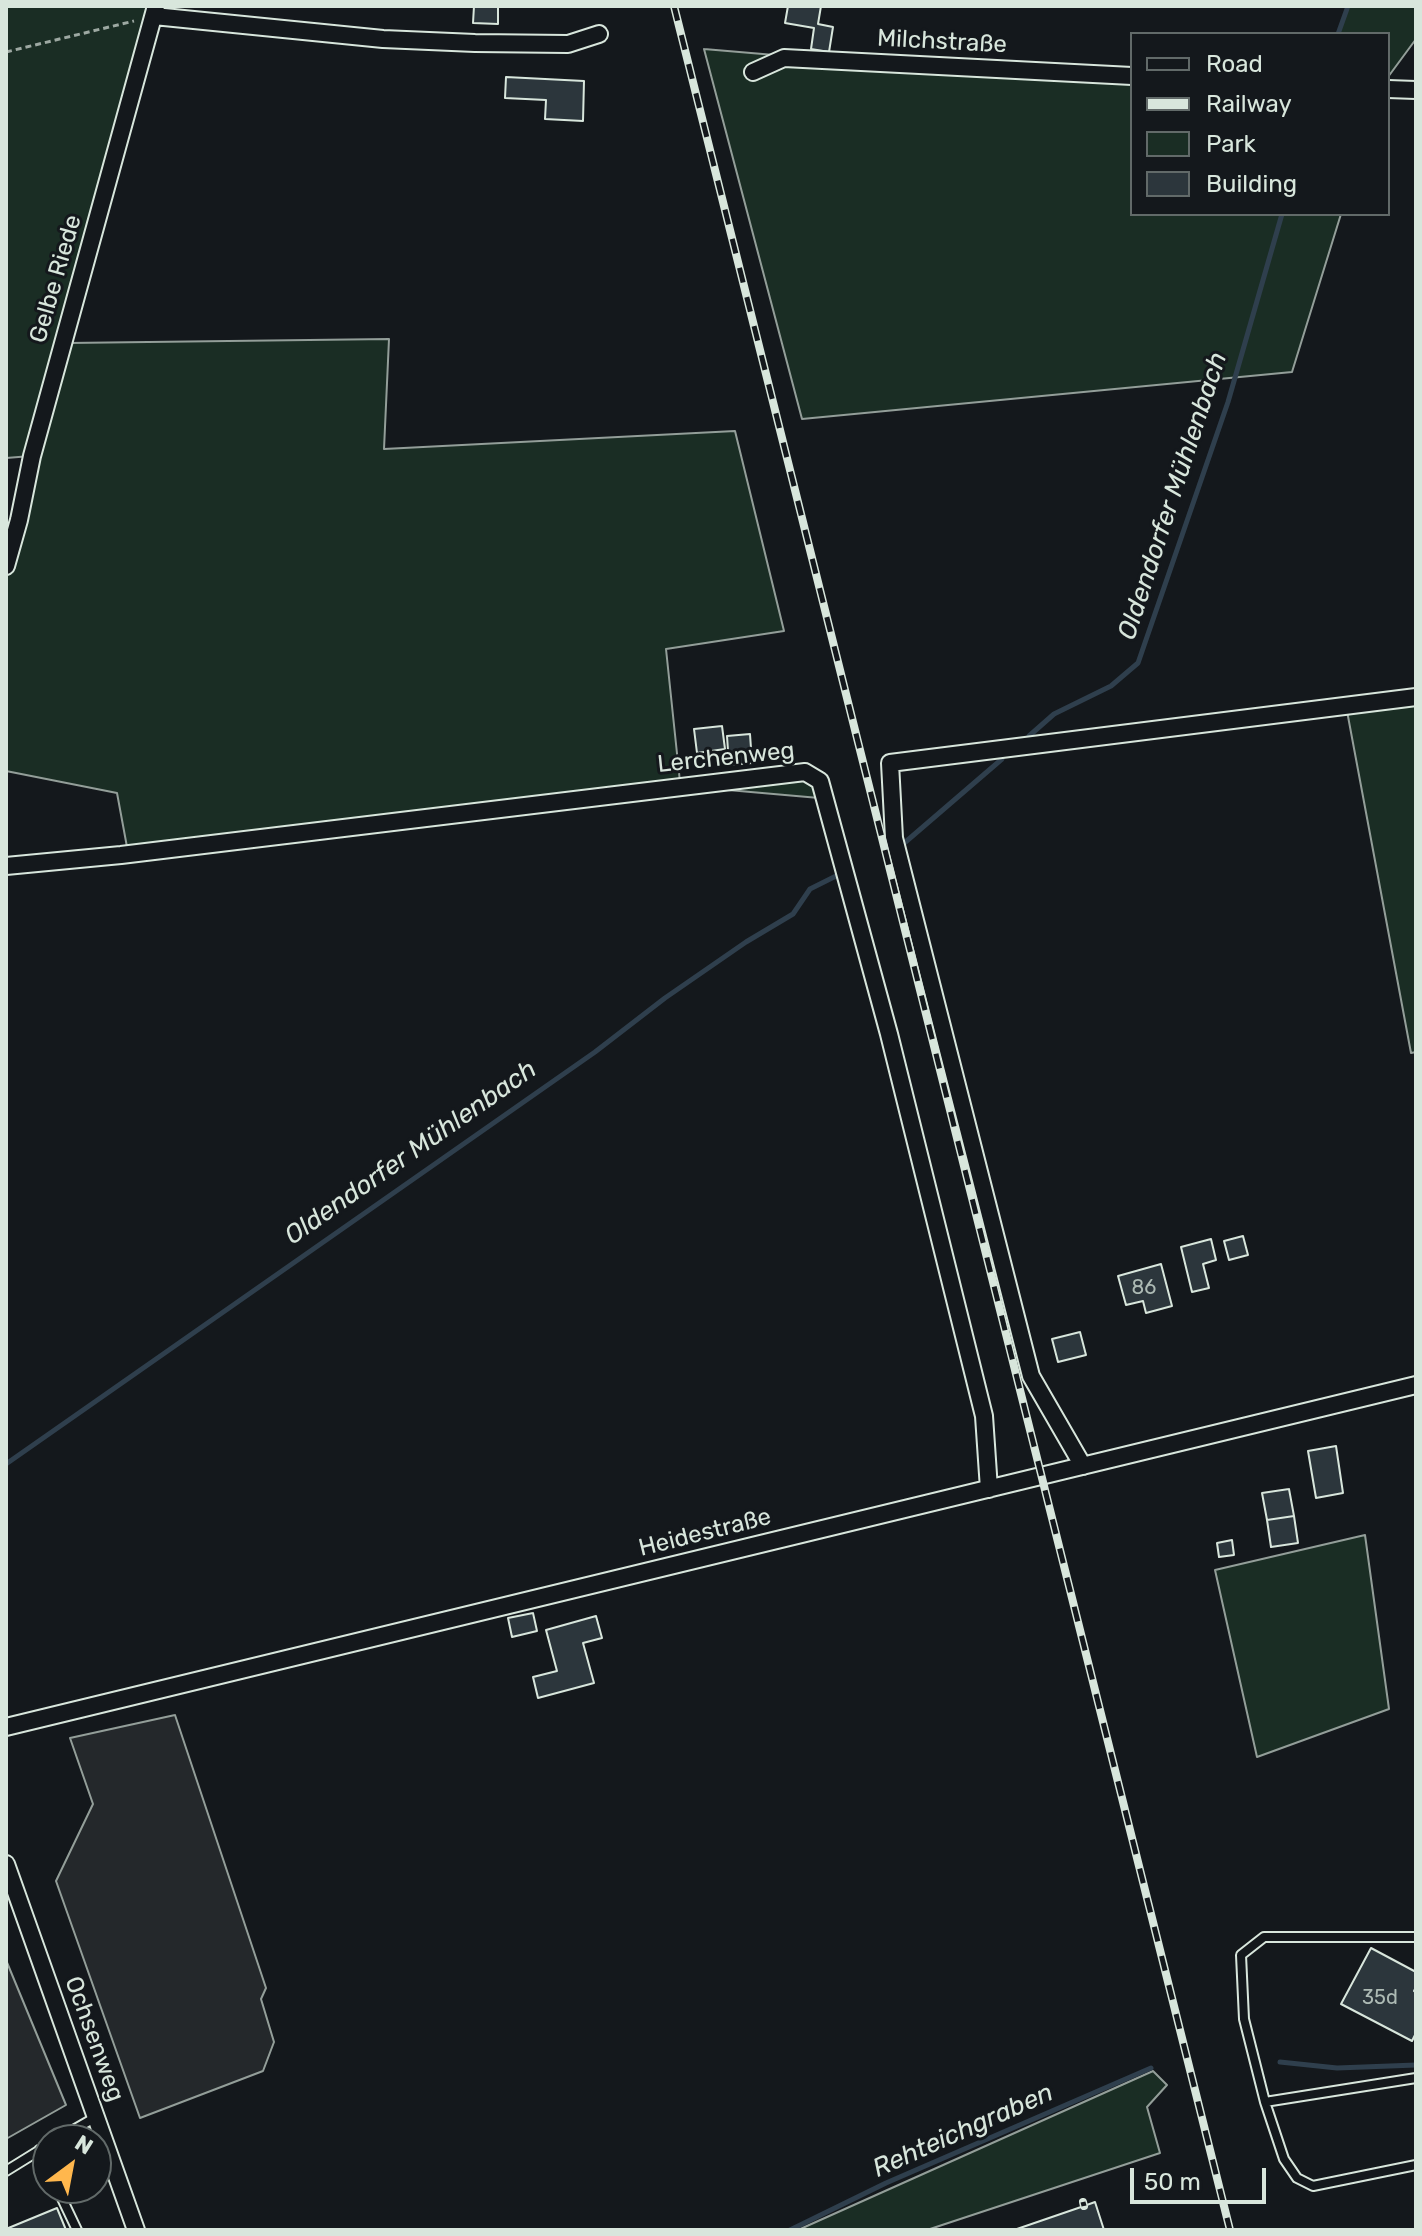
<!DOCTYPE html>
<html>
<head>
<meta charset="utf-8">
<style>
  body { margin:0 }
  #map { position:relative; width:1422px; height:2236px; overflow:hidden; background:#14181c; font-family:Rubik,sans-serif }
  canvas { display:block }
  .frame { position:absolute; inset:0; border:8px solid #d8e6dc; pointer-events:none }
  .legend { position:absolute; left:1130px; top:32px; width:260px; height:184px; box-sizing:border-box; background:#14181c; border:2px solid #626a69; margin:0; padding:10px 14px; list-style:none; font-size:24px; color:#d8e6dc }
  .legend li { display:flex; align-items:center; gap:16px; height:40px }
  .legend b { width:40px; border:2px solid #626a69 }
  .north { position:absolute; left:32px; top:2124px; width:80px; height:80px; box-sizing:border-box; background:#14181c; border:2px solid #626a69; border-radius:50%; rotate:32deg; font-size:22px; font-weight:700; line-height:32px; text-align:center; color:#d8e6dc }
  .north::after { content:''; display:block; margin:auto; width:28px; height:36px; background:#ffb74d; clip-path:polygon(50% 0,100% 100%,50% 72%,0 100%) }
  .scale { position:absolute; left:1130px; top:2168px; width:136px; height:36px; box-sizing:border-box; border:4px solid #d8e6dc; border-top:0; padding-left:10px; font-size:24px; line-height:28px; white-space:nowrap; color:#d8e6dc; -webkit-text-stroke:6px #14181c; paint-order:stroke }
</style>
</head>
<body>
<div id="map">
<canvas width="1422" height="2236"></canvas>
<div class="frame"></div>
<ul class="legend">
<li><b style="height:10px;background:#14181c"></b>Road</li>
<li><b style="height:10px;background:#d8e6dc"></b>Railway</li>
<li><b style="height:22px;background:#1a2d24"></b>Park</li>
<li><b style="height:22px;background:#2c363c"></b>Building</li>
</ul>
<div class="north">N</div>
<div class="scale">50 m</div>
</div>
<script>
const context = document.querySelector('canvas').getContext('2d');
context.lineJoin = 'round';
function paint(path, color) { context.fillStyle = color; context.fill(path, 'evenodd'); }
const poly = rows => new Path2D(rows.map(r => 'M' + r).join(''));
function strokePath(path, color, width, dash) { context.strokeStyle = color; context.lineWidth = width; context.lineCap = dash ? 'butt' : 'round'; context.setLineDash(dash || []); context.stroke(path); }
function drawText(font, color, halo, rows, align = 'center') {
  context.font = font + ' Rubik,sans-serif'; context.lineWidth = 6; context.setLineDash([]); context.textBaseline = 'middle'; context.strokeStyle = halo; context.fillStyle = color; for (const [text, x, y, turn = 0] of rows) {
    context.save(); context.translate(x, y); context.rotate((+turn || 0) * Math.PI / 180); context.textAlign = isNaN(turn) ? turn : align; if (halo) context.strokeText(text, 0, 0); context.fillText(text, 0, 0); context.restore();
  }
}
const green = poly([
  [6,6,156,6,68,343,389,339,384,449,735,431,784,631,666,649,680,782,127,847,117,793,6,771,6,566,31,456,6,458,6,6],
  [1348,6,1416,6,1416,39,1388,77,1388,34,1338,34,1348,6],
  [704,49,845,61,1132,76,1132,214,1341,214,1292,372,802,419,704,49],
  [1416,703,1416,1052,1411,1053,1347,711,1416,703],
  [802,780,814,786,819,798,728,790,802,780],
  [1365,1535,1389,1709,1257,1757,1215,1570,1365,1535],
  [1153,2071,1167,2085,1147,2107,1160,2153,927,2230,798,2230,1153,2071]
]);
const parking = poly([
  [175,1715,266,1988,261,1999,274,2042,263,2071,140,2118,56,1881,93,1804,70,1738,175,1715],
  [6,1960,66,2105,6,2139,6,1960]
]);
const stream = poly([
  [1338,34,1348,6],
  [1029,736,1054,714,1111,686,1138,663,1228,402,1282,214],
  [902,845,1002,759],
  [6,1464,595,1052,665,998,746,942,793,914,810,889,836,876],
  [1280,2062,1337,2068,1416,2065],
  [790,2230,886,2183,1151,2068]
]);
const building = poly([
  [474,6,498,6,498,24,473,23,474,6],
  [788,6,821,6,818,24,833,27,829,52,811,49,814,28,785,23,788,6],
  [506,77,584,81,583,121,545,119,546,100,505,98,506,77],
  [722,726,725,749,697,753,694,729,722,726],
  [750,734,752,763,729,765,727,736,750,734],
  [1243,1236,1248,1255,1229,1260,1224,1241,1243,1236],
  [1211,1239,1216,1260,1203,1264,1209,1288,1192,1292,1181,1247,1211,1239],
  [1161,1264,1172,1306,1146,1313,1143,1301,1126,1305,1118,1276,1161,1264],
  [1080,1332,1086,1355,1058,1362,1052,1339,1080,1332],
  [1336,1446,1343,1493,1316,1498,1308,1451,1336,1446],
  [1289,1489,1294,1516,1267,1520,1262,1493,1289,1489],
  [1294,1516,1298,1543,1271,1547,1267,1520,1294,1516],
  [1232,1540,1234,1555,1219,1557,1217,1543,1232,1540],
  [533,1613,537,1631,512,1637,508,1618,533,1613],
  [596,1616,602,1638,583,1643,594,1683,538,1698,533,1677,557,1671,546,1630,596,1616],
  [1371,1948,1416,1972,1416,1987,1414,1991,1416,1992,1416,2033,1412,2041,1341,2004,1371,1948],
  [1095,2202,1104,2230,1014,2230,1084,2206,1095,2202],
  [57,2208,66,2230,6,2230,6,2229,57,2208]
]);
const path = poly([
  [6,52,134,21]
]);
const lane = poly([
  [1416,1937,1264,1937,1241,1955,1244,2019,1265,2102,1284,2159,1297,2178,1313,2186,1416,2165],
  [1265,2102,1416,2078],
  [56,2140,96,2117],
  [39,2150,48,2169],
  [6,2171,48,2145],
  [57,2188,77,2230]
]);
const street = poly([
  [154,16,383,39,475,43,568,44,599,34],
  [753,72,784,58,1132,76],
  [1388,89,1416,90],
  [6,566,19,520,32,456,156,6],
  [6,866,121,855,805,772,820,781,889,1034,984,1416,989,1489],
  [1083,1466,1031,1376,894,838,890,763,1416,697],
  [6,1727,1416,1385],
  [6,1864,136,2230]
]);
const rail = poly([
  [674,6,1230,2230],
  [1083,2202,1084,2206]
]);
const numberNames = [
  ["86",1144,1288],
  ["35d",1380,1998]
];
const streetNames = [
  ["Milchstraße",942,42,3],
  ["Gelbe Riede",56,279,-74],
  ["Lerchenweg",726,758,-6],
  ["Heidestraße",705,1533,-14],
  ["Ochsenweg",94,2039,70]
];
const waterNames = [
  ["Oldendorfer Mühlenbach",1173,496,-72],
  ["Oldendorfer Mühlenbach",411,1153,-35],
  ["Rehteichgraben",963,2131,-24]
];
paint(green, '#1a2d24');
strokePath(green, '#939e99', 2);
paint(parking, '#24282b');
strokePath(parking, '#939e99', 2);
strokePath(stream, '#2f3f4d', 5);
paint(building, '#2c363c');
strokePath(building, '#d8e6dc', 2);
strokePath(lane, '#d8e6dc', 12);
strokePath(street, '#d8e6dc', 20);
strokePath(path, '#9da8a2', 3, [6, 4]);
strokePath(lane, '#14181c', 8);
strokePath(street, '#14181c', 16);
strokePath(rail, '#d8e6dc', 8);
strokePath(rail, '#14181c', 5, [15]);
drawText('20px', '#adbab4', null, numberNames);
drawText('24px', '#d8e6dc', '#14181c', streetNames);
drawText('italic 26px', '#d8e6dc', '#14181c', waterNames);
</script>
</body>
</html>
